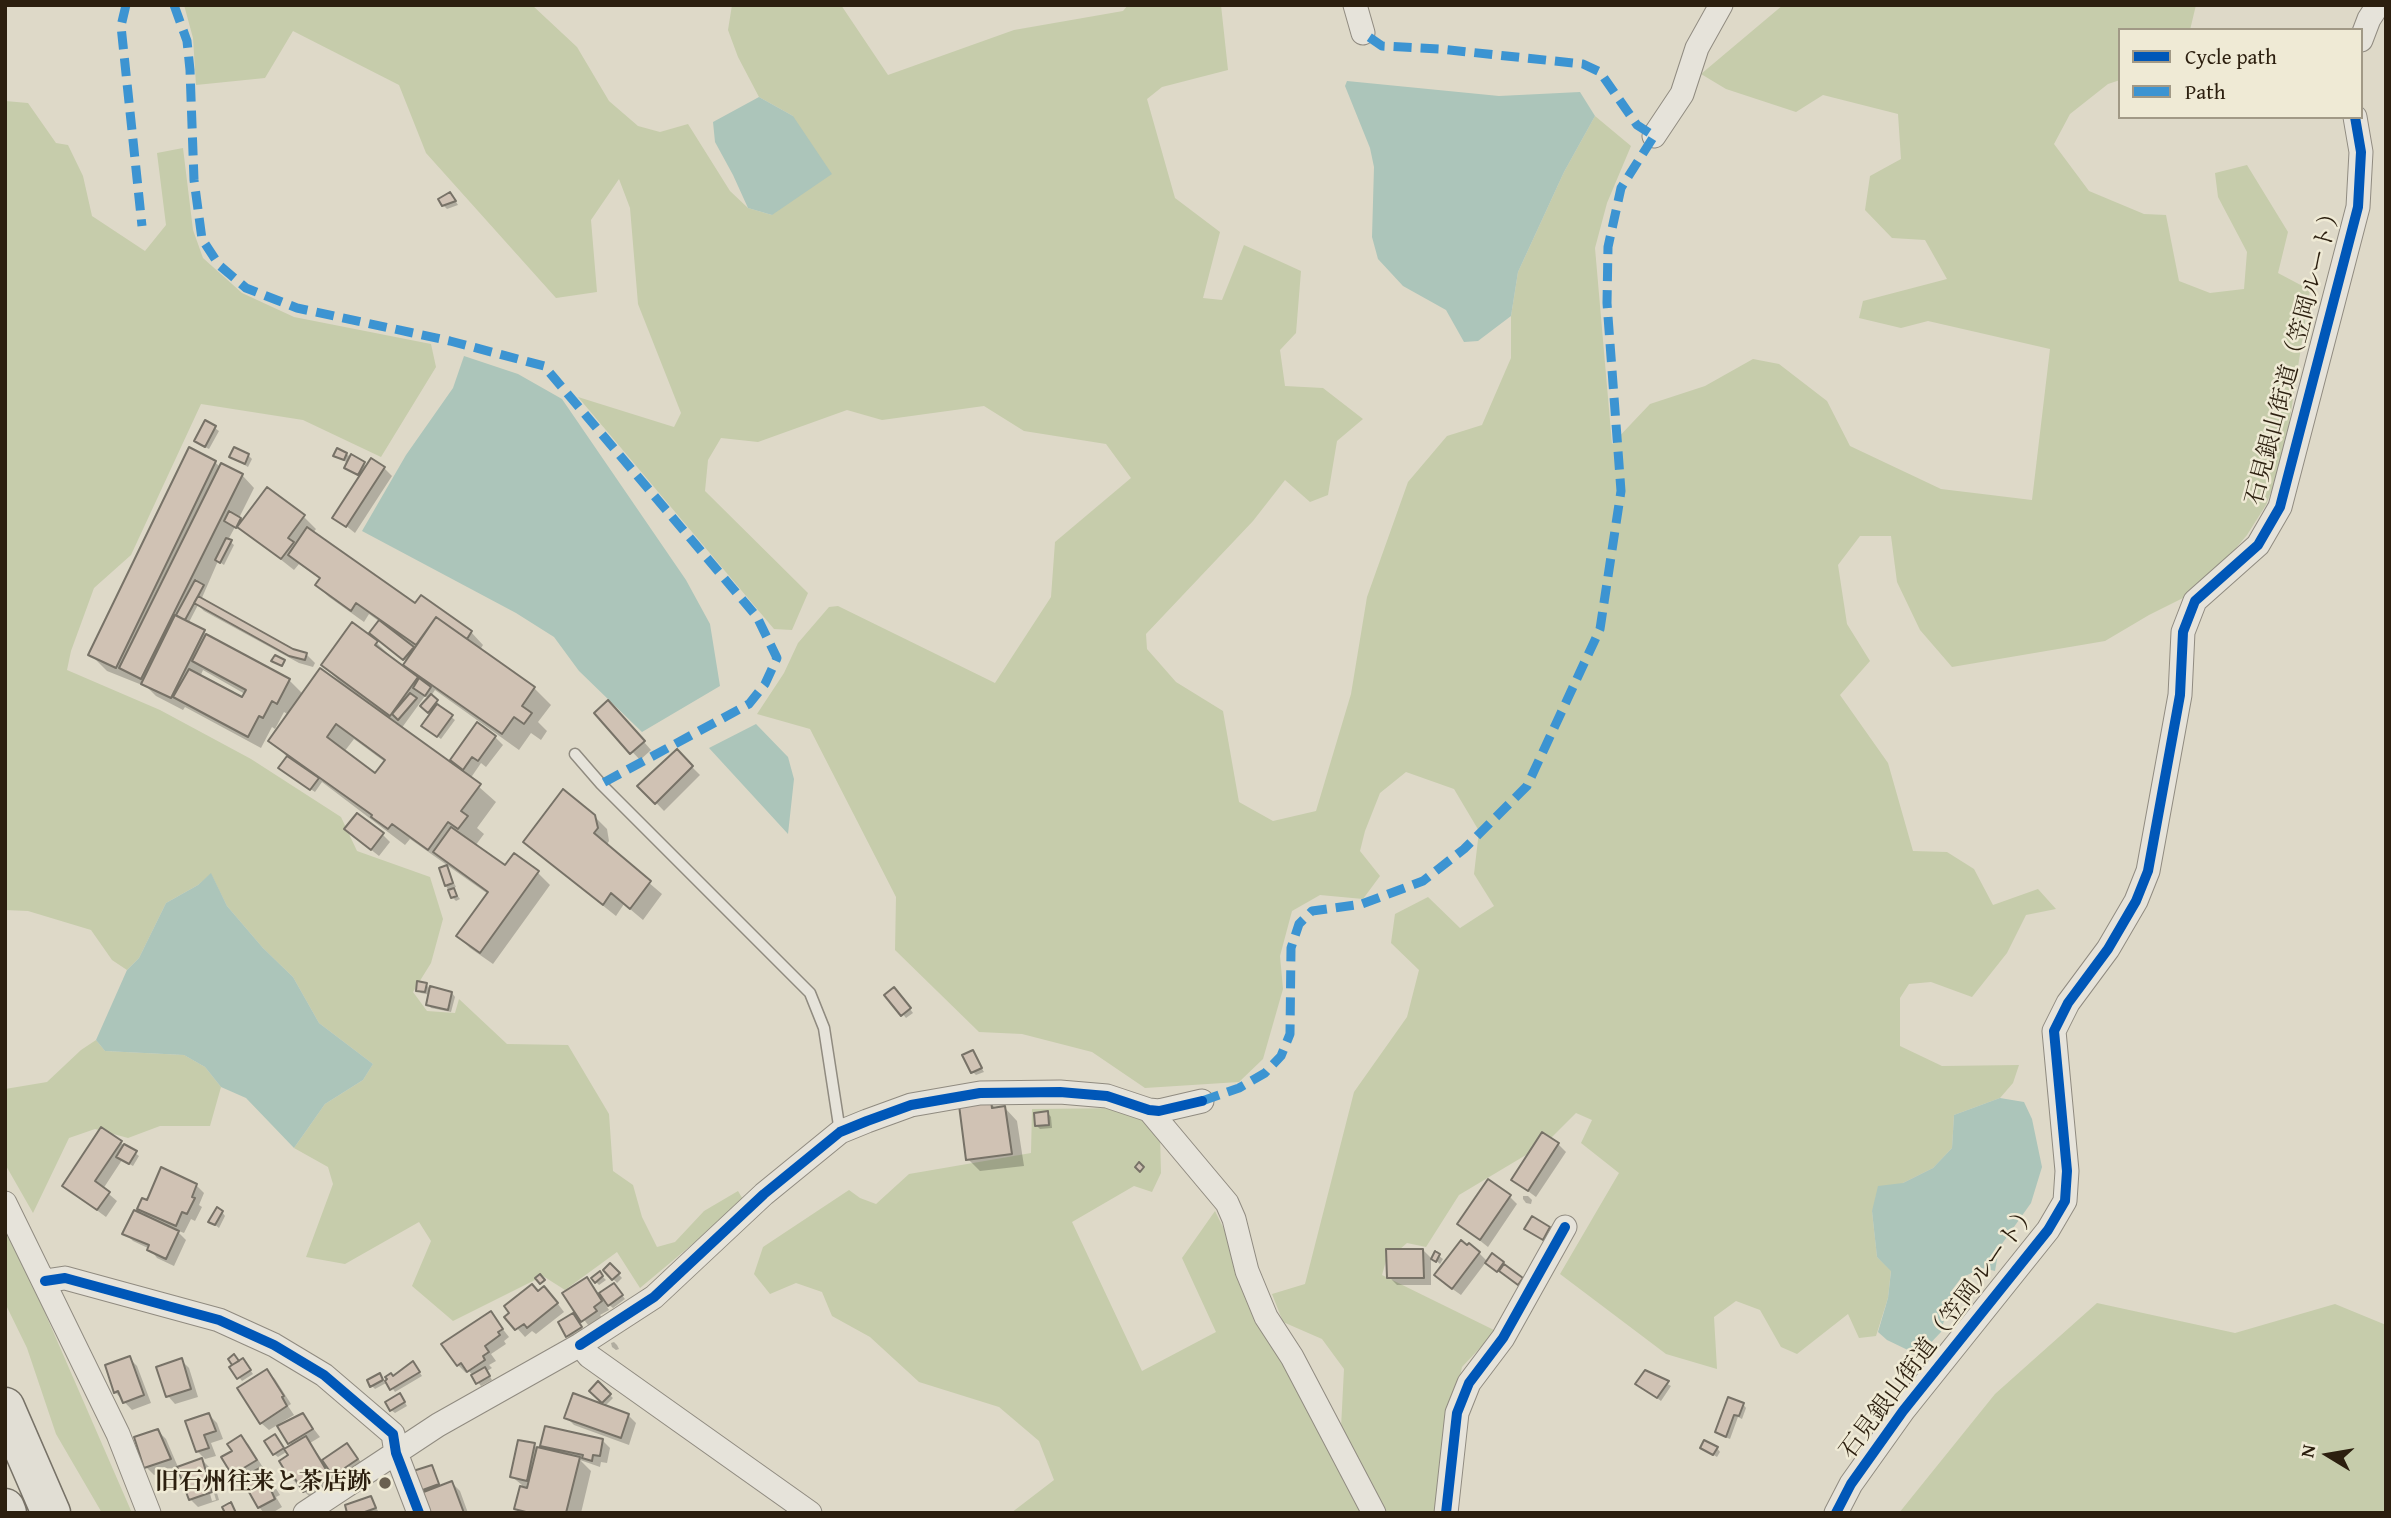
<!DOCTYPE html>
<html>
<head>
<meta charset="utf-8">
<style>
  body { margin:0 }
  #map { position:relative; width:2391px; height:1518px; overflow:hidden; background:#ded9c8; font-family:"Gentium Book Plus",serif }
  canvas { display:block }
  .frame { position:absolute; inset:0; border:7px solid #2c1f0f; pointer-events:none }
  .legend { position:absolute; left:2118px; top:28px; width:245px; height:91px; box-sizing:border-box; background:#efead5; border:2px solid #a19986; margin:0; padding:9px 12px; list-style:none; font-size:21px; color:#2c1f0f }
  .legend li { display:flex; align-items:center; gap:14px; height:35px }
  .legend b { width:35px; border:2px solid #a19986 }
  .north { position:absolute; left:2293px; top:1420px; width:70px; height:70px; -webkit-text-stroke:5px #efead5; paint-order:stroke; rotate:281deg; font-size:19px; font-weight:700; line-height:28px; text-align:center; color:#2c1f0f }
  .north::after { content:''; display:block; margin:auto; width:24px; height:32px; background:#2c1f0f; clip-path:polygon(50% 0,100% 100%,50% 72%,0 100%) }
</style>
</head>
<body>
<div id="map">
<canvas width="2391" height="1518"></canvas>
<div class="frame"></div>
<ul class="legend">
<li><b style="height:9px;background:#0057b8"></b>Cycle path</li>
<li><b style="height:9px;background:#3c94d2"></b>Path</li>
</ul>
<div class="north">N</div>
</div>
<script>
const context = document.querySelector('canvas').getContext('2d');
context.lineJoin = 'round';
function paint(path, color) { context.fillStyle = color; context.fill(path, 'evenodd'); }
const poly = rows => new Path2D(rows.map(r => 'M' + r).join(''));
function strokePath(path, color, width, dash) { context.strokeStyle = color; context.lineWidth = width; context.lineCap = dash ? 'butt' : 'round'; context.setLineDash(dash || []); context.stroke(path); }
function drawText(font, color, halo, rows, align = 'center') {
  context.font = font + ' "Gentium Book Plus","Noto Serif JP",serif'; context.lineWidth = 5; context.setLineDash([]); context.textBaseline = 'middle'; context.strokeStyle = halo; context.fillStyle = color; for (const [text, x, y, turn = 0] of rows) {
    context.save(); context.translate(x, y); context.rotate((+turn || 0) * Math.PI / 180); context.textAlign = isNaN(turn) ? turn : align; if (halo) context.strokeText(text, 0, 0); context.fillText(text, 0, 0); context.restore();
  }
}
const green = poly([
  [184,5,532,5,577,47,609,101,638,126,660,132,688,124,730,191,748,208,772,215,793,116,759,97,738,57,728,30,732,5,841,5,888,75,1014,30,1123,11,1128,5,1221,5,1228,70,1162,87,1147,99,1175,198,1220,232,1203,298,1222,300,1244,245,1301,271,1296,333,1280,350,1285,386,1323,388,1363,419,1337,441,1328,495,1310,502,1285,480,1253,521,1146,634,1147,649,1176,682,1223,711,1239,802,1273,821,1316,811,1351,694,1367,597,1408,482,1447,436,1482,425,1511,358,1511,316,1518,272,1564,172,1595,116,1631,146,1607,203,1595,248,1612,444,1650,404,1705,386,1753,359,1779,364,1827,401,1850,446,1941,489,2032,500,2050,349,1928,321,1901,328,1859,318,1863,301,1947,279,1925,240,1892,238,1865,210,1870,176,1901,159,1898,114,1823,95,1796,112,1726,89,1701,74,1783,5,2196,5,2190,30,2120,30,2120,80,2108,84,2070,114,2054,144,2089,191,2144,214,2166,215,2179,281,2210,293,2244,289,2247,252,2218,197,2215,173,2247,165,2288,232,2278,273,2310,290,2283,463,2266,505,2247,535,2219,568,2189,595,2149,615,2105,641,1952,667,1920,630,1897,582,1891,536,1860,536,1838,565,1847,624,1870,661,1840,695,1888,763,1913,851,1947,852,1974,869,1993,905,2038,889,2056,909,2026,915,2007,953,1972,997,1931,982,1909,984,1900,998,1900,1046,1942,1066,2019,1065,2013,1083,2000,1098,1954,1115,1952,1148,1933,1168,1903,1183,1872,1211,1877,1257,1891,1270,1888,1298,1876,1336,1859,1338,1848,1314,1797,1354,1781,1347,1760,1310,1736,1301,1714,1317,1717,1369,1666,1354,1560,1274,1619,1173,1581,1143,1592,1120,1576,1113,1546,1143,1459,1195,1426,1247,1407,1243,1386,1261,1382,1275,1496,1331,1462,1367,1446,1443,1438,1513,1387,1513,1341,1428,1344,1369,1322,1339,1283,1322,1272,1294,1305,1284,1354,1092,1407,1017,1419,970,1391,943,1395,914,1428,897,1460,928,1494,906,1474,874,1479,831,1454,789,1406,772,1380,793,1365,831,1360,851,1380,876,1363,899,1320,895,1292,911,1280,956,1283,989,1263,1059,1239,1082,1145,1088,1092,1052,1022,1034,979,1032,895,950,896,897,810,729,757,714,784,673,798,643,829,607,838,606,995,683,1051,597,1055,542,1131,478,1106,444,1024,431,984,406,882,420,847,410,758,442,721,438,708,460,705,491,808,593,792,630,774,629,578,397,674,427,681,413,638,304,630,208,619,179,591,220,597,292,556,298,426,153,399,85,293,31,265,78,196,85,193,38],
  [5,101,28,103,56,143,68,145,83,176,92,216,145,251,166,225,157,153,183,148,193,230,203,258,242,293,294,317,431,344,436,367,381,457,303,420,201,404,131,555,94,588,71,651,67,670,160,710,251,759,341,817,357,851,430,877,443,919,431,963,413,992,427,1011,455,1013,459,999,507,1044,568,1045,609,1114,613,1171,633,1185,642,1217,657,1247,675,1242,704,1211,738,1191,744,1201,640,1288,617,1252,565,1290,543,1276,453,1321,412,1286,431,1241,419,1222,345,1264,306,1257,333,1184,328,1167,294,1148,325,1104,363,1080,373,1064,319,1023,293,977,263,948,227,906,211,874,198,885,166,903,139,958,127,970,112,960,91,930,28,911,5,910],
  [96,1040,105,1051,184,1055,205,1067,221,1087,210,1126,160,1126,128,1138,95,1129,69,1138,33,1213,5,1164,5,1089,47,1082,81,1050],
  [1130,1108,1160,1135,1161,1173,1152,1192,1134,1186,1072,1222,1142,1371,1216,1332,1182,1258,1215,1211,1366,1513,1011,1513,1054,1480,1039,1441,999,1407,919,1382,870,1337,832,1316,822,1292,796,1283,770,1294,754,1274,763,1247,849,1190,860,1198,876,1204,909,1174,1031,1153,1032,1109],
  [5,1230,32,1283,132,1513,102,1513,56,1434,27,1348,5,1303],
  [2097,1303,2235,1333,2335,1304,2386,1325,2386,1513,1899,1513,1995,1394]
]);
const water = poly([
  [1347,81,1499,96,1580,92,1595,116,1564,172,1518,272,1511,316,1478,341,1464,342,1446,310,1403,286,1378,259,1372,237,1374,167,1370,148,1345,86],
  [759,97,793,116,832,174,772,215,748,208,733,175,715,142,713,122],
  [464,356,518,374,562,399,686,580,710,624,720,686,642,732,579,671,554,637,516,613,362,531,406,455,453,388],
  [756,724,788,757,794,779,788,834,709,748],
  [211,873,227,906,263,948,293,977,319,1023,373,1064,363,1080,325,1104,294,1148,246,1098,221,1087,205,1067,184,1055,105,1051,96,1040,127,970,139,958,166,903,198,885],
  [2000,1098,2024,1102,2032,1119,2042,1167,2031,1203,1999,1248,1995,1271,1982,1268,1961,1278,1952,1290,1941,1332,1922,1352,1912,1352,1887,1340,1878,1332,1888,1298,1891,1271,1877,1257,1872,1211,1878,1186,1903,1183,1933,1168,1952,1148,1954,1115]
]);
const shadow = poly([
  [453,197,458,205,447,209,443,205],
  [206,422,219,431,209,449,199,444],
  [346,454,367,467,384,468,392,476,355,533,335,517,361,477,346,467,348,463,335,456],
  [248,455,252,459,248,467,231,457],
  [215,462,221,468,242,475,254,488,239,518,243,522,267,490,304,517,316,529,313,533,415,605,471,632,483,645,480,650,534,688,551,705,538,722,547,731,541,740,531,733,519,750,435,690,431,696,440,705,439,707,455,720,441,739,427,729,432,714,423,706,429,699,425,696,401,729,462,773,464,771,453,760,495,737,503,745,486,767,481,763,470,779,496,802,477,828,484,834,475,846,505,868,514,855,538,873,550,885,493,964,470,948,458,936,488,894,410,839,405,845,322,782,315,792,284,771,288,758,271,740,289,715,284,712,275,729,272,727,261,748,185,707,183,710,156,696,147,687,107,671,90,654],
  [235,527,240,530,241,528,294,570,299,564,321,580,317,585,329,597,364,622,369,614,380,622,380,641,407,662,405,665,415,674,413,676,387,657,389,655,377,643,323,665,340,682,303,694,289,680,210,638,204,632,188,624,198,605,204,611,299,663,313,667,315,663,307,655,292,651,201,600,218,561,224,565,234,545,228,540],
  [203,670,245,694,243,699,200,677],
  [354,739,385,762,375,775,344,752],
  [616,710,651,750,640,760,596,713],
  [677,752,700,775,664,811,640,786],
  [594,816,607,829,609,841,606,846,662,894,643,920,624,904,616,916,538,854,525,842],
  [382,834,390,842,379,856,355,837],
  [446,867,456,887,452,888,460,899,456,901,452,897,446,886],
  [426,984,429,988,452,993,455,997,451,1012,431,1008,428,1004,430,995,421,993,418,990],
  [898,993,913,1013,906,1018,887,995],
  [972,1052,984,1072,976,1075,973,1072],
  [990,1103,997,1109,1005,1108,1017,1121,1024,1166,980,1171,968,1159],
  [1048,1113,1051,1117,1052,1128,1040,1129,1037,1126],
  [121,1143,139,1156,133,1166,122,1160,103,1189,117,1201,106,1217,64,1186],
  [1558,1144,1566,1152,1536,1197,1513,1180],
  [196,1185,204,1193,199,1205,202,1207,195,1221,191,1219,184,1233,176,1230,186,1240,174,1266,157,1258,150,1249,133,1241,125,1233,149,1218,139,1209,147,1203],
  [1509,1196,1517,1204,1488,1247,1459,1224],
  [1523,1196,1528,1196,1532,1200,1531,1204,1526,1203,1523,1199],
  [222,1212,225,1216,219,1228,211,1222],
  [1423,1250,1431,1258,1431,1285,1397,1285,1389,1277],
  [1479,1253,1488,1262,1503,1263,1525,1283,1522,1287,1486,1262,1461,1295,1444,1283],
  [1439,1256,1443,1259,1440,1264,1433,1258],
  [610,1265,622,1278,617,1283,605,1270],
  [600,1274,606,1280,599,1285,596,1282],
  [587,1279,600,1295,614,1285,625,1299,613,1308,603,1300,609,1310,600,1315,604,1320,591,1329,565,1294],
  [538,1292,552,1296,564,1312,536,1334,532,1331,525,1337,507,1317],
  [490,1313,509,1337,504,1341,506,1344,491,1354,496,1361,489,1365,492,1368,487,1371,492,1380,481,1386,469,1371,466,1373,458,1365],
  [576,1318,584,1331,571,1339,568,1336],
  [614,1342,617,1345,619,1349,616,1350,612,1347,611,1343],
  [129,1358,137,1366,151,1403,132,1410,115,1392],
  [181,1360,189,1368,198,1397,175,1404,168,1396],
  [239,1362,246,1364,253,1374,242,1381,232,1368],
  [416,1367,422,1376,395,1392,388,1382,375,1389,371,1385,379,1375,385,1383],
  [267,1371,275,1379,291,1404,288,1406,294,1415,279,1424,280,1427,303,1415,320,1437,310,1443,323,1461,347,1445,365,1467,342,1483,330,1470,337,1486,312,1499,291,1478,291,1455,288,1451,278,1457,274,1454,279,1440,285,1450,292,1446,279,1424,269,1430,261,1423],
  [1645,1372,1671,1386,1661,1401,1641,1387],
  [598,1384,613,1398,606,1405,592,1391],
  [403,1399,407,1406,395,1413,391,1410],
  [1743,1404,1746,1408,1742,1419,1738,1417,1730,1439,1720,1435,1717,1432],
  [209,1415,217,1423,223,1439,211,1443,216,1456,205,1459,197,1451],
  [628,1415,636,1423,629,1445,574,1425,566,1417],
  [158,1431,166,1439,178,1467,154,1475,146,1467],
  [241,1437,249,1445,280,1495,276,1497,282,1507,272,1513,264,1513,259,1507,244,1480,241,1482,233,1474,234,1451],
  [602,1440,610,1448,607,1463,601,1462,600,1467,580,1460,591,1471,581,1513,520,1513,516,1508,522,1485,511,1476,534,1445,538,1449,548,1451,542,1445],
  [1702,1448,1717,1448,1720,1452,1717,1457],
  [202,1460,210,1468,219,1500,198,1507,190,1499],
  [203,1468,207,1468,216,1500,212,1501],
  [431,1467,441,1487,452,1483,460,1491,468,1513,430,1513,425,1493,422,1490],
  [371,1498,378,1511,349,1513]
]);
const building = poly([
  [450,192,456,201,442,206,438,199,450,192],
  [205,420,216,426,205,447,194,441,205,420],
  [189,447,216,461,116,668,88,655,189,447],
  [234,447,249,454,245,464,229,457,234,447],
  [337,448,347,453,344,460,333,456,337,448],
  [351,454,365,462,358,475,344,468,351,454],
  [371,458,385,467,346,527,332,518,371,458],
  [221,463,243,474,141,679,119,668,221,463],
  [267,487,305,515,288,538,294,542,281,559,237,527,267,487],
  [229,511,241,518,236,528,224,521,229,511],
  [307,527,415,603,421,595,472,631,467,639,436,617,416,645,356,603,351,611,315,585,320,578,288,555,307,527],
  [226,538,232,540,220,563,215,560,226,538],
  [195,580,204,585,185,620,176,615,195,580],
  [198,596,293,649,307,653,305,660,289,656,194,603,198,596],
  [175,615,205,630,171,698,141,684,175,615],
  [436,617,535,687,522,706,532,713,524,724,514,717,502,734,403,665,436,617],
  [379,620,414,647,403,660,369,633,379,620],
  [352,622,378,641,375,645,418,677,390,716,321,665,352,622],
  [206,634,290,679,277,704,272,701,263,718,259,716,248,737,173,697,189,669,242,697,246,690,192,661,206,634],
  [275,655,285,660,282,666,271,661,275,655],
  [320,668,481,784,461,811,468,816,458,829,448,822,428,850,392,824,388,829,371,817,372,815,268,741,320,668],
  [336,724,385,760,375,773,327,737,336,724],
  [419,678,431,687,425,696,413,688,419,678],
  [410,693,417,698,398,720,392,714,410,693],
  [431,694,438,700,428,713,420,706,431,694],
  [608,700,645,741,630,754,594,713,608,700],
  [437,704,453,715,437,737,421,726,437,704],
  [477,722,496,736,478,761,472,757,463,770,450,760,477,722],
  [677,749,693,766,655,804,637,786,677,749],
  [287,756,319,778,310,790,278,768,287,756],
  [563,789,595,815,598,828,594,833,651,881,630,909,611,893,603,905,523,842,563,789],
  [357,813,384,833,371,850,344,829,357,813],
  [451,827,505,865,514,853,539,871,480,953,456,936,488,892,433,852,451,827],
  [447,865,453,883,445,886,439,868,447,865],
  [454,888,457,896,451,898,448,890,454,888],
  [417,981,427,983,425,992,416,991,417,981],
  [430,986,452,992,448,1010,426,1005,430,986],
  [894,987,911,1008,901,1016,884,995,894,987],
  [973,1050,982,1068,971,1073,962,1055,973,1050],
  [991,1101,992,1108,1005,1106,1012,1154,966,1160,959,1105,991,1101],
  [1048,1111,1049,1125,1035,1126,1034,1113,1048,1111],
  [101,1127,122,1141,95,1181,110,1192,97,1210,62,1186,101,1127],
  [1542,1132,1559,1143,1528,1191,1511,1180,1542,1132],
  [124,1144,137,1151,129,1164,116,1157,124,1144],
  [1139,1162,1144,1167,1140,1172,1135,1167,1139,1162],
  [161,1167,197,1184,192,1197,195,1198,187,1214,182,1212,176,1226,137,1209,142,1198,147,1200,161,1167],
  [1488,1179,1511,1195,1480,1240,1457,1224,1488,1179],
  [217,1207,223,1211,215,1225,208,1222,217,1207],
  [134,1210,179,1231,166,1259,147,1250,149,1245,122,1234,134,1210],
  [1532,1216,1550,1227,1543,1240,1524,1229,1532,1216],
  [1461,1240,1467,1245,1469,1243,1480,1252,1452,1289,1434,1275,1461,1240],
  [1386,1249,1423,1249,1424,1278,1387,1278,1386,1249],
  [1435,1251,1440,1254,1436,1262,1431,1259,1435,1251],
  [1492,1253,1504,1262,1497,1272,1485,1263,1492,1253],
  [610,1263,620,1273,612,1280,603,1270,610,1263],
  [1504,1264,1523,1278,1518,1285,1499,1271,1504,1264],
  [600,1271,603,1276,595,1283,591,1278,600,1271],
  [540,1274,545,1280,540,1284,535,1278,540,1274],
  [587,1277,602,1301,594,1307,597,1311,581,1322,562,1293,587,1277],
  [614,1283,623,1295,608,1306,599,1293,614,1283],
  [532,1284,538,1291,544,1286,558,1303,527,1328,524,1324,515,1330,504,1317,509,1313,504,1306,532,1284],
  [491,1311,503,1329,498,1332,500,1335,485,1346,489,1352,483,1356,485,1360,467,1372,461,1363,457,1366,441,1344,491,1311],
  [573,1313,582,1327,566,1337,558,1322,573,1313],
  [234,1354,239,1361,232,1365,228,1359,234,1354],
  [130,1356,144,1395,123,1403,118,1391,114,1393,105,1365,130,1356],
  [182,1358,191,1389,166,1397,156,1367,182,1358],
  [243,1358,251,1370,237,1379,229,1367,243,1358],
  [413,1361,420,1372,390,1390,385,1381,387,1379,385,1377,391,1373,393,1376,413,1361],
  [485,1367,490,1376,476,1384,471,1375,485,1367],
  [267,1369,284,1396,282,1397,287,1406,260,1424,237,1388,267,1369],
  [1645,1370,1669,1381,1657,1398,1635,1384,1645,1370],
  [380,1373,383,1380,370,1387,367,1380,380,1373],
  [598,1381,611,1394,602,1403,589,1391,598,1381],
  [400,1393,405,1402,390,1411,385,1402,400,1393],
  [573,1393,629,1414,621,1438,564,1418,573,1393],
  [1728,1397,1744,1403,1739,1416,1734,1415,1726,1437,1715,1432,1728,1397],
  [209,1413,216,1431,204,1435,209,1448,196,1452,185,1421,209,1413],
  [303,1413,313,1429,288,1444,277,1426,303,1413],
  [545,1426,603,1439,600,1456,593,1455,592,1461,582,1458,583,1455,540,1446,545,1426],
  [158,1429,171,1459,144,1468,134,1437,158,1429],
  [275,1434,284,1448,273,1455,264,1441,275,1434],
  [241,1435,257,1460,232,1475,221,1457,232,1451,227,1444,241,1435],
  [306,1436,331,1478,303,1492,294,1477,290,1479,279,1461,288,1455,284,1449,306,1436],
  [518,1440,535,1443,527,1481,510,1477,518,1440],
  [1704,1440,1718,1447,1713,1455,1700,1448,1704,1440],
  [347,1443,358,1459,333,1476,322,1460,347,1443],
  [537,1447,580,1457,566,1513,530,1513,514,1509,520,1486,527,1488,537,1447],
  [202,1458,212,1492,189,1500,177,1467,202,1458],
  [432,1465,439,1484,420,1491,413,1471,432,1465],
  [262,1467,273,1487,270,1488,275,1499,258,1508,241,1478,262,1467],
  [452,1481,464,1513,428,1513,421,1493,452,1481],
  [371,1496,376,1508,362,1513,347,1513,345,1505,371,1496],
  [231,1502,236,1513,225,1513,222,1507,231,1502]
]);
const lane = poly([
  [575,754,601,784,810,993,824,1028,840,1132]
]);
const street = poly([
  [1355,5,1363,33],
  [2361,40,2369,19,2378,5],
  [1654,136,1682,94,1697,48,1721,5],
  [1149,1110,1227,1203,1234,1219,1247,1271,1266,1317,1292,1357,1374,1513],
  [5,1203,118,1434,149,1513],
  [45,1281,65,1278,219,1320,274,1345,324,1375,393,1434,396,1453,419,1513],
  [580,1345,654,1297,764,1194,840,1132,867,1121,911,1105,980,1093,1060,1092,1107,1096,1149,1110,1159,1111,1202,1101],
  [305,1513,438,1425,580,1345,589,1356,810,1513],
  [1446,1513,1457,1413,1469,1383,1503,1338,1565,1227],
  [1836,1513,1851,1484,1903,1411,2048,1230,2065,1201,2067,1171,2054,1031,2068,1003,2108,949,2136,901,2148,871,2180,695,2183,632,2195,601,2258,545,2280,507,2358,207,2361,152,2355,117]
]);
const highway = poly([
  [5,1407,51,1513],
  [5,1508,7,1513]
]);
const quiet = poly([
  [126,5,121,26,142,226],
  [174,5,187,41,190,70,194,180,202,239,219,265,246,288,297,308,450,341,544,366,757,617,777,658,765,684,749,704,601,784],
  [1202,1101,1239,1088,1265,1073,1281,1056,1290,1034,1291,948,1299,924,1312,911,1362,904,1423,881,1464,849,1527,786,1600,629,1621,491,1607,303,1608,247,1621,188,1654,136,1637,125,1600,72,1583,64,1440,49,1382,46,1363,33]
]);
const cycleway = poly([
  [45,1281,65,1278,219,1320,274,1345,324,1375,393,1434,396,1453,419,1513],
  [580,1345,654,1297,764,1194,840,1132,867,1121,911,1105,980,1093,1060,1092,1107,1096,1149,1110,1159,1111,1202,1101],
  [1446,1513,1457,1413,1469,1383,1503,1338,1565,1227],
  [1836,1513,1851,1484,1903,1411,2048,1230,2065,1201,2067,1171,2054,1031,2068,1003,2108,949,2136,901,2148,871,2180,695,2183,632,2195,601,2258,545,2280,507,2358,207,2361,152,2355,117]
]);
const markers = [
  [385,1483,7,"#6a6050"]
];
const streetNames = [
  ["石見銀山街道（笠岡ルート）",2295,354,-75],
  ["石見銀山街道（笠岡ルート）",1940,1332,-53]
];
const poiNames = [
  ["旧石州往来と茶店跡",371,1483]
];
paint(green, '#c6ccab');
paint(water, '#acc5ba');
paint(shadow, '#0003');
paint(building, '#d0c2b4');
strokePath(building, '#777267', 2);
strokePath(lane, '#908b80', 13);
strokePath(street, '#908b80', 25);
strokePath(highway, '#777267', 41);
strokePath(lane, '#e6e3da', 10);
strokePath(street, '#e6e3da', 23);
strokePath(highway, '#e1ded4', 38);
strokePath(quiet, '#3c94d2', 9, [18, 9]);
strokePath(cycleway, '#0057b8', 10);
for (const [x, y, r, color] of markers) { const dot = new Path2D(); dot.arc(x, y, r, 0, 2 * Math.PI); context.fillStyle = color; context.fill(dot); strokePath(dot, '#efead5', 2.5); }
drawText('24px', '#2c1f0f', '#efead5', streetNames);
drawText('bold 24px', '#2c1f0f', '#efead5', poiNames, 'right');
</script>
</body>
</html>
